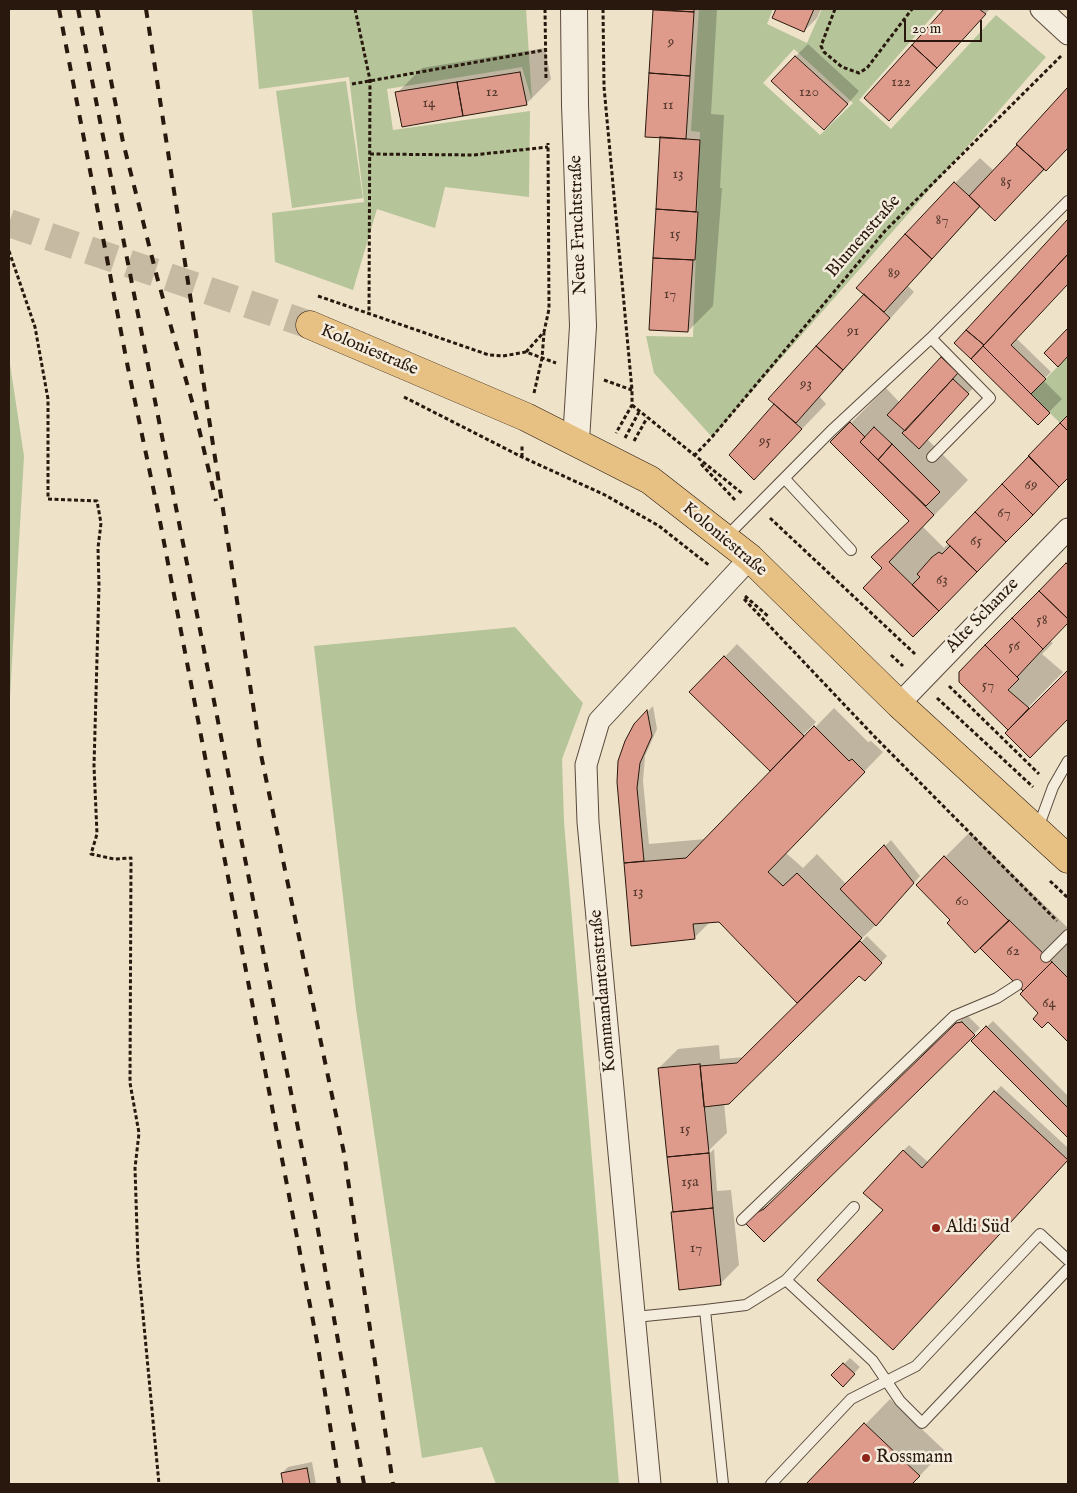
<!DOCTYPE html>
<html>
<head>
<meta charset="utf-8">
<style>
  body { margin:0 }
  #map { position:relative; width:1077px; height:1493px; overflow:hidden; background:#eee2c9; font-family:"IM FELL English",serif }
  canvas { display:block }
  .frame { position:absolute; inset:0; border:10px solid #29180d; pointer-events:none }
  .scale { position:absolute; left:904px; top:20px; width:78px; height:22px; box-sizing:border-box; border:2px solid #29180d; border-top:0; padding-left:6px; font-size:15px; line-height:18px; white-space:nowrap; color:#29180d; -webkit-text-stroke:4px #f4ecdc; paint-order:stroke }
</style>
</head>
<body>
<div id="map">
<canvas width="1077" height="1493"></canvas>
<div class="frame"></div>
<div class="scale">20 m</div>
</div>
<script>
const context = document.querySelector('canvas').getContext('2d');
context.lineJoin = 'round';
function paint(path, color) { context.fillStyle = color; context.fill(path, 'evenodd'); }
const poly = rows => new Path2D(rows.map(r => 'M' + r).join(''));
function strokePath(path, color, width, dash) { context.strokeStyle = color; context.lineWidth = width; context.lineCap = dash ? 'butt' : 'round'; context.setLineDash(dash || []); context.stroke(path); }
function drawText(font, color, halo, rows, align = 'center') {
  context.font = font + ' "IM FELL English",serif'; context.lineWidth = 5; context.setLineDash([]); context.textBaseline = 'middle'; context.strokeStyle = halo; context.fillStyle = color; for (const [text, x, y, turn = 0] of rows) {
    context.save(); context.translate(x, y); context.rotate((+turn || 0) * Math.PI / 180); context.textAlign = isNaN(turn) ? turn : align; if (halo) context.strokeText(text, 0, 0); context.fillText(text, 0, 0); context.restore();
  }
}
const green = poly([
  [252,9,526,9,532,101,522,67,387,89,393,130,530,111,529,197,445,187,435,228,377,209,353,290,275,262,272,213,364,202,349,77,259,89],
  [699,9,773,9,767,24,807,43,822,9,939,9,859,100,891,129,996,15,1046,57,712,437,654,373,646,336,693,337,700,132,691,131],
  [794,49,853,103,820,135,763,83],
  [346,81,363,198,292,208,276,91],
  [1068,356,1068,415,1060,423,1031,394],
  [9,358,24,456,9,714],
  [515,627,583,703,562,759,564,822,619,1484,496,1484,482,1447,422,1458,356,1009,314,646]
]);
const shadow = poly([
  [654,9,717,9,711,114,724,115,720,188,722,188,713,306,688,331,650,329,661,136,647,136],
  [777,9,821,9,817,18,804,31,774,18],
  [945,9,990,9,902,107,866,98],
  [808,44,859,91,837,116,795,57],
  [545,48,551,79,526,104,397,93,422,68],
  [1068,89,1068,147,995,219,980,207,908,286,914,292,820,397,826,404,754,479,776,404,955,183,980,158,994,171],
  [1068,221,1068,283,1016,338,1051,372,1043,380,1062,399,1038,423,956,343],
  [948,352,974,387,927,439,968,480,923,527,944,548,1068,417,1068,477,913,635,884,568,873,557,910,520,832,442,886,388,900,403],
  [1068,562,1068,622,1050,641,1053,643,1042,654,1063,672,1008,728,960,673],
  [737,644,816,722,770,769,691,692],
  [653,706,657,729,645,756,643,781,649,844,706,839,834,708,868,742,871,741,883,752,786,853,803,868,817,854,846,884,891,840,920,876,882,919,797,1001,719,920,711,921,694,938,632,945,618,782,635,725],
  [970,832,1068,928,1068,1040,1040,1013,1025,991,917,885],
  [867,936,887,956,865,980,859,974,724,1103,727,1133,707,1152,707,1156,714,1149,717,1191,731,1190,739,1265,720,1284,674,1212,659,1068,678,1049,719,1045,720,1059,745,1057],
  [968,1016,980,1028,764,1240,750,1214,771,1203,964,1017],
  [993,1021,1068,1096,1068,1136,972,1041],
  [1001,1086,1068,1148,1068,1159,899,1343,884,1210,903,1151,909,1145,929,1163],
  [850,1358,860,1367,843,1385,833,1375],
  [890,1399,944,1450,912,1484,808,1484],
  [312,1462,316,1484,285,1484,282,1473,288,1467]
]);
const building = poly([
  [653,9,694,9,694,12,653,9],
  [776,9,814,9,804,32,772,18,776,9],
  [944,9,979,9,986,14,937,68,912,45,944,9],
  [653,10,694,12,690,76,649,73,653,10],
  [912,45,937,68,889,121,864,98,912,45],
  [795,56,848,104,824,130,771,81,795,56],
  [520,72,527,105,463,116,457,82,520,72],
  [649,73,690,76,686,139,645,137,649,73],
  [457,82,463,116,402,127,395,92,457,82],
  [1068,87,1068,148,1046,171,1016,144,1068,87],
  [660,137,700,140,696,212,656,209,660,137],
  [1017,145,1044,169,995,221,969,196,1017,145],
  [954,182,980,206,932,259,905,234,954,182],
  [656,209,698,212,695,260,653,258,656,209],
  [1068,219,1068,254,984,345,966,330,1068,219],
  [905,234,932,259,884,312,856,288,905,234],
  [1068,254,1068,284,1011,345,1046,379,1031,394,983,346,1068,254],
  [653,258,693,260,688,332,649,330,653,258],
  [864,294,890,318,843,370,816,346,864,294],
  [1068,328,1068,356,1058,367,1044,353,1068,328],
  [966,330,984,345,971,359,954,343,966,330],
  [816,346,843,370,796,423,768,399,816,346],
  [983,346,1050,413,1038,425,971,359,983,346],
  [941,357,958,373,905,431,887,415,941,357],
  [953,379,969,394,919,449,902,433,953,379],
  [774,404,802,429,754,480,729,455,774,404],
  [1068,415,1068,431,1060,423,1068,415],
  [850,422,865,437,860,442,934,515,889,562,939,611,913,637,863,588,882,568,871,557,909,521,830,442,850,422],
  [1060,423,1068,431,1068,478,1059,487,1028,456,1060,423],
  [874,427,892,444,878,460,860,442,874,427],
  [892,444,940,492,926,506,878,460,892,444],
  [1029,456,1059,487,1033,515,1002,484,1029,456],
  [1002,484,1033,515,1006,542,975,512,1002,484],
  [975,512,1006,542,977,572,946,542,975,512],
  [950,546,977,572,939,611,912,585,920,577,917,574,932,557,939,552,942,554,950,546],
  [1066,563,1068,565,1068,619,1039,591,1066,563],
  [1039,591,1068,619,1068,623,1043,649,1012,618,1039,591],
  [1012,618,1043,649,1017,677,985,645,1012,618],
  [985,645,1019,679,1008,690,1029,708,1008,730,959,682,959,672,985,645],
  [724,656,804,736,770,771,689,692,724,656],
  [1068,670,1068,719,1030,758,1005,733,1068,670],
  [647,710,652,736,640,763,637,788,644,861,624,863,617,782,618,761,625,741,634,724,647,710],
  [814,726,849,761,852,759,865,772,768,872,783,886,797,873,862,938,797,1003,719,922,693,924,695,939,631,946,624,863,686,858,814,726],
  [884,845,914,883,876,926,840,889,884,845],
  [944,856,1009,921,975,953,947,923,950,920,916,885,944,856],
  [1009,920,1052,962,1023,991,980,948,1009,920],
  [860,941,882,963,865,981,859,976,729,1104,704,1107,700,1066,737,1063,860,941],
  [1052,962,1068,978,1068,1042,1048,1022,1042,1028,1033,1019,1038,1013,1020,994,1052,962],
  [962,1022,975,1035,764,1242,742,1220,764,1209,956,1023,962,1022],
  [986,1026,1068,1108,1068,1138,971,1041,986,1026],
  [700,1064,709,1153,667,1157,658,1068,700,1064],
  [994,1091,1068,1160,893,1350,817,1280,883,1210,863,1193,903,1150,922,1168,994,1091],
  [709,1153,713,1208,673,1212,667,1157,709,1153],
  [713,1208,721,1285,679,1290,671,1212,713,1208],
  [843,1363,855,1374,843,1387,831,1375,843,1363],
  [864,1423,920,1476,912,1484,806,1484,864,1423],
  [307,1468,310,1484,283,1484,281,1473,307,1468]
]);
const primaryTunnel = poly([
  [9,223,310,325]
]);
const path = poly([
  [355,9,370,80,369,313],
  [545,9,546,79],
  [603,9,604,87,632,390,632,405,616,433],
  [835,9,821,46,824,52,842,67,859,73,867,68,912,9],
  [352,84,545,50],
  [370,154,473,155,548,147],
  [9,251,35,327,48,399,48,499,97,501,101,523,98,548,99,586,94,766,97,834,91,854,114,859,131,858,130,1083,139,1133,135,1168,138,1262,159,1484],
  [318,296,489,355,503,356,526,352,556,363],
  [526,352,544,332,549,309,548,143],
  [604,380,632,390],
  [534,393,542,358,544,333],
  [404,397,522,457,605,495,659,526,710,566],
  [632,405,743,494],
  [625,438,639,412],
  [634,441,647,418],
  [694,456,712,437,885,231,1061,56],
  [522,457,522,445],
  [701,464,736,501],
  [770,518,915,654],
  [745,596,769,617],
  [744,599,873,735,1057,921],
  [891,655,903,666],
  [949,686,1039,774],
  [937,698,1033,787],
  [1050,881,1068,898]
]);
const service = poly([
  [931,338,990,398,932,457],
  [785,479,851,550],
  [726,537,831,431,931,338,1068,201],
  [1038,828,1053,787,1068,761],
  [1046,957,1068,935],
  [742,1220,954,1016,997,998,1017,985],
  [786,1280,854,1207],
  [635,1317,705,1310],
  [723,1484,705,1310,746,1305,786,1280,873,1361,900,1401,922,1423,1068,1269],
  [771,1484,851,1399,916,1366,1040,1234,1068,1260]
]);
const minor = poly([
  [1041,9,1068,34],
  [899,704,1068,529],
  [650,1484,588,822,586,765,599,721,750,558]
]);
const tertiary = poly([
  [574,9,575,105,583,326,576,441]
]);
const primary = poly([
  [310,325,526,417,650,480,750,558,899,704,1068,859]
]);
const rail = poly([
  [59,9,128,368,158,511,318,1347,339,1484],
  [78,9,318,1230,364,1484],
  [97,9,123,142,157,277,195,412,216,501],
  [146,9,260,750,344,1153,393,1484]
]);
const markers = [
  [936,1228,5,"#8f2418"],
  [866,1458,5,"#8f2418"]
];
const numberNames = [
  ["9",671,43],
  ["122",901,83],
  ["12",492,93],
  ["120",809,93],
  ["14",429,104],
  ["11",668,106],
  ["13",678,175],
  ["85",1006,183],
  ["87",942,221],
  ["15",675,235],
  ["89",894,274],
  ["17",670,295],
  ["91",853,332],
  ["93",806,385],
  ["95",765,442],
  ["69",1031,486],
  ["67",1004,514],
  ["65",976,542],
  ["63",942,581],
  ["58",1042,621],
  ["56",1014,647],
  ["57",988,686],
  ["13",638,893],
  ["60",962,902],
  ["62",1013,952],
  ["64",1049,1004],
  ["15",685,1130],
  ["15a",690,1183],
  ["17",696,1249]
];
const streetNames = [
  ["Neue Fruchtstraße",579,225,-92],
  ["Blumenstraße",864,237,-49],
  ["Koloniestraße",369,351,23],
  ["Koloniestraße",724,540,40],
  ["Alte Schanze",983,616,-46],
  ["Kommandantenstraße",604,991,-95]
];
const poiNames = [
  ["Aldi Süd",946,1228],
  ["Rossmann",876,1458]
];
paint(green, '#b5c499');
paint(shadow, '#0003');
paint(building, '#de9b8c');
strokePath(building, '#29180d', 1);
strokePath(primaryTunnel, '#c7baa3', 28, [28, 14]);
strokePath(service, '#5a4a3c', 12);
strokePath(minor, '#5a4a3c', 23);
strokePath(tertiary, '#5a4a3c', 28);
strokePath(primary, '#29180d', 29);
strokePath(path, '#29180d', 3, [4, 2.5]);
strokePath(service, '#f4ecdc', 10);
strokePath(minor, '#f4ecdc', 21);
strokePath(tertiary, '#f4ecdc', 26);
strokePath(primary, '#e7c184', 28);
strokePath(rail, '#29180d', 4, [9, 9]);
for (const [x, y, r, color] of markers) { const dot = new Path2D(); dot.arc(x, y, r, 0, 2 * Math.PI); context.fillStyle = color; context.fill(dot); strokePath(dot, '#f4ecdc', 2); }
drawText('15px', '#56392d', null, numberNames);
drawText('18px', '#29180d', '#f4ecdc', streetNames);
drawText('18px', '#29180d', '#f4ecdc', poiNames, 'left');
</script>
</body>
</html>
